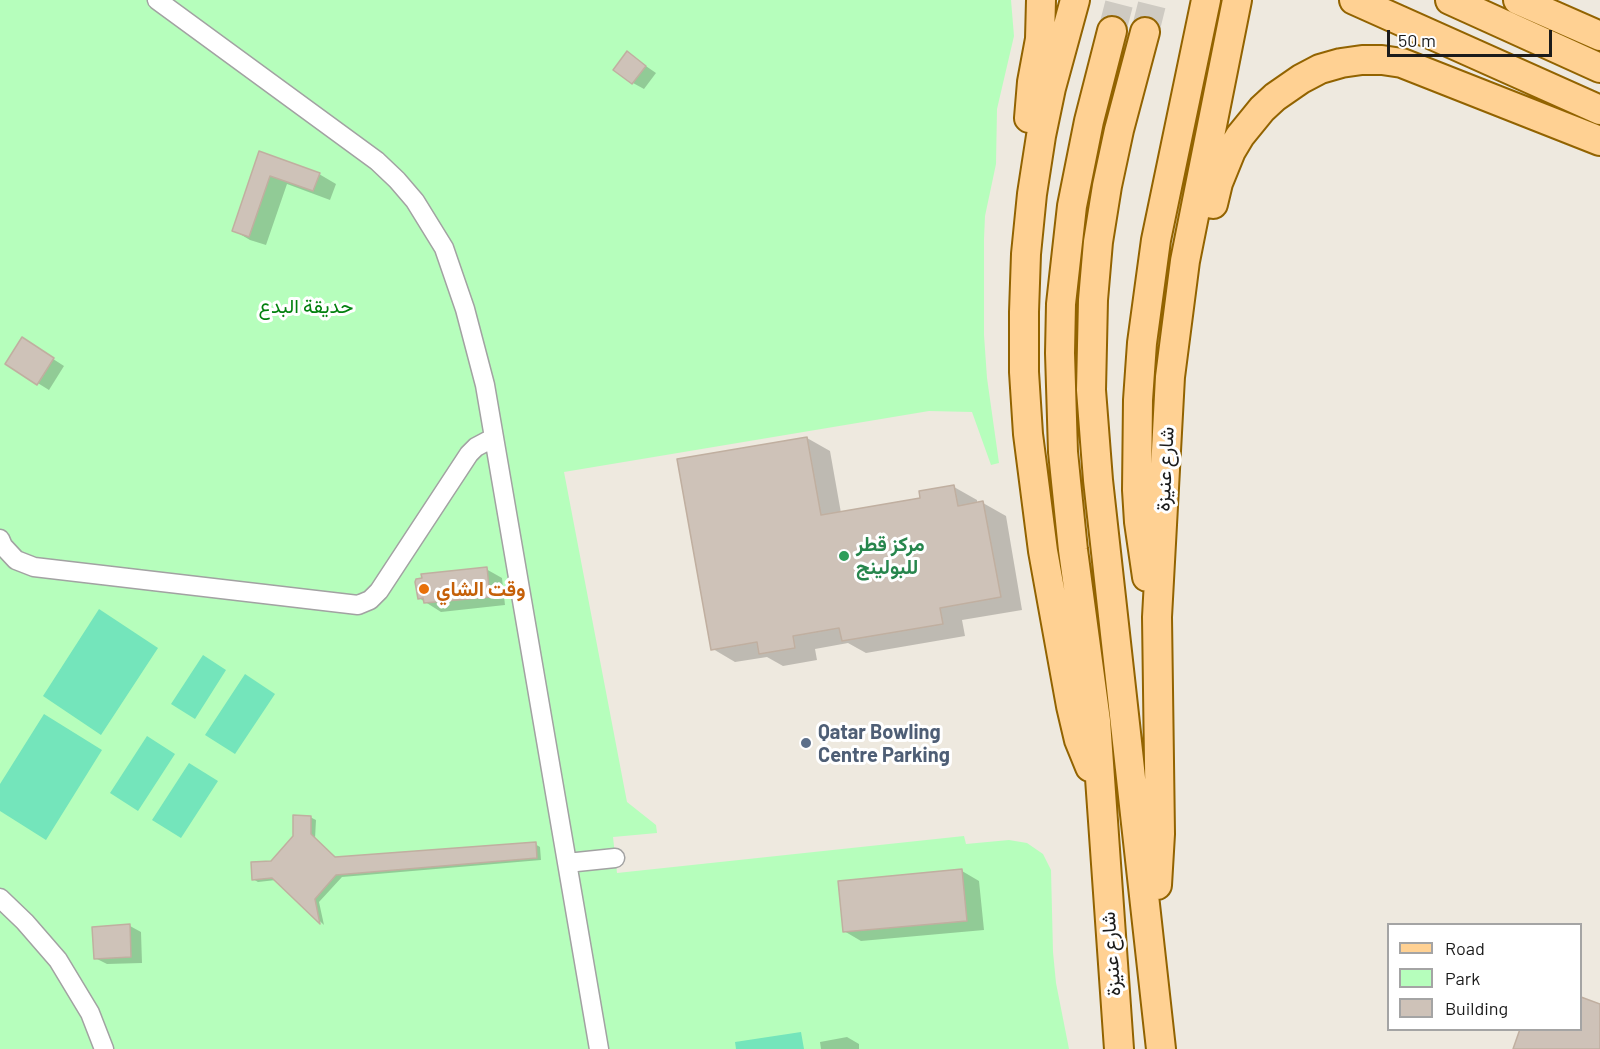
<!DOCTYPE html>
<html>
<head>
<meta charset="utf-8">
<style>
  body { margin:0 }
  #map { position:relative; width:1600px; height:1049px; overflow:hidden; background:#eee9df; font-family:Barlow,sans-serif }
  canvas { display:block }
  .legend { position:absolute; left:1387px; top:923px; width:195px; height:108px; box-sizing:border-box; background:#fff; border:2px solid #a4a4a4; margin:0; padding:8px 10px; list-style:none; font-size:18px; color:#1b1b1b }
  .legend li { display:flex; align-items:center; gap:12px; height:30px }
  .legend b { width:30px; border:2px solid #a4a4a4 }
  .scale { position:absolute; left:1387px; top:30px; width:165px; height:27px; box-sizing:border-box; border:3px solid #1b1b1b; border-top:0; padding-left:8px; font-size:18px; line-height:21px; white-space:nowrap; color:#1b1b1b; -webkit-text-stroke:4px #fff; paint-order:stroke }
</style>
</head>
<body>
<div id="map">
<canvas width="1600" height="1049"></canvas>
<ul class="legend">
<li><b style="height:8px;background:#ffd193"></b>Road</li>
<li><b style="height:16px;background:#b6febc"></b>Park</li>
<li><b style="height:16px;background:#cec2b8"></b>Building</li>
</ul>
<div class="scale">50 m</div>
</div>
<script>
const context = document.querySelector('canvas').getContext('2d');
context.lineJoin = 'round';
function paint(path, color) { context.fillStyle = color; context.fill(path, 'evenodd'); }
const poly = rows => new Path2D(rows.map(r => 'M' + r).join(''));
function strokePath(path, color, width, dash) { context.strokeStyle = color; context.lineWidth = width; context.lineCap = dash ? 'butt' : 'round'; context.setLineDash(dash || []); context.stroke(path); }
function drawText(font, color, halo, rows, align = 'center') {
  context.font = font + ' Barlow,Vazirmatn,sans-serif'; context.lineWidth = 6; context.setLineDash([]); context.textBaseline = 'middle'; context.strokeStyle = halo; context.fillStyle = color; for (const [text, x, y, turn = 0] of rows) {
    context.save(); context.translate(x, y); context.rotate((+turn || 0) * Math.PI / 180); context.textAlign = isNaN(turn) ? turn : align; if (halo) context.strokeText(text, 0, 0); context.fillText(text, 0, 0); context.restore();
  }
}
const park = poly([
  [0,0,1011,0,1014,36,997,109,996,164,985,216,984,239,984,335,987,378,999,463,991,465,972,412,929,411,564,472,627,802,656,825,657,833,613,837,617,873,964,836,966,844,1009,840,1027,843,1043,854,1051,870,1053,952,1056,983,1069,1049,0,1049]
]);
const pitch = poly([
  [99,609,158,648,101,735,43,696],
  [203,655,226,670,195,719,171,704],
  [245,674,275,694,235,754,205,735],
  [44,714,102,750,46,840,0,811,0,784],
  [147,736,175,754,138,811,110,793],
  [189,763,218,781,181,838,152,820],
  [801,1032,804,1049,736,1049,735,1042]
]);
const shadow = poly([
  [627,53,656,73,644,89,633,83],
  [260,153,319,174,336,184,330,200,287,184,266,245,250,240,233,230],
  [33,346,64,366,49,390,7,364],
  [807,438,830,451,841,513,921,499,954,487,977,500,977,504,983,503,1006,516,1022,610,962,620,965,636,866,653,848,643,815,649,817,660,783,666,767,657,735,662,713,649],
  [486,569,502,578,505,605,441,612,419,598],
  [310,817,316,820,315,839,337,858,535,844,540,847,541,860,342,877,319,902,324,925,276,880,258,882,253,879,271,862],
  [962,871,979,881,984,930,861,941,844,931],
  [130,926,141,932,142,963,107,964,95,958,93,928],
  [847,1037,859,1044,859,1049,821,1049,820,1042]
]);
const building = poly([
  [627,51,646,66,632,84,613,70,627,51],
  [259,151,320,173,313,191,270,176,249,237,232,231,259,151],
  [22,337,54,358,37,385,5,364,22,337],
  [807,437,821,515,920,498,919,491,954,485,958,506,983,501,1001,597,940,608,943,624,842,641,839,628,793,636,795,648,759,654,757,642,711,650,677,459,807,437],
  [487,567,490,597,424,603,423,598,418,599,415,582,416,579,422,578,421,574,487,567],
  [293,815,311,816,311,834,335,857,536,842,537,858,336,875,315,899,320,924,272,878,252,880,251,862,271,861,293,836,293,815],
  [962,869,967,921,843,932,838,881,962,869],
  [130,924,131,957,94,959,92,927,130,924],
  [1581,997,1600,1004,1600,1049,1513,1049,1520,1029,1581,1029,1581,997]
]);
const primaryTunnel = poly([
  [1112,31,1120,0],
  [1145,32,1153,0]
]);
const street = poly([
  [157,0,377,161,397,180,415,201,444,248,465,309,485,385,599,1049],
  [0,539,3,546,16,560,34,567,358,605,370,600,379,591,469,454,476,447,493,438],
  [567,863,615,858],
  [0,898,25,922,58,960,90,1013,104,1049]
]);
const primary = poly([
  [1075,0,1051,88,1041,136,1032,194,1026,254,1024,312,1024,372,1028,434,1043,551,1071,706,1079,740,1090,767],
  [1354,0,1600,110],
  [1450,0,1600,68],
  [1518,0,1600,36],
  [1112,31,1089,121,1072,206,1061,304,1060,353,1063,452,1073,550,1096,721,1119,1049],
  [1145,32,1119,130,1107,186,1098,242,1093,300,1091,390,1098,480,1161,1049],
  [1029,118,1032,82,1040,39,1041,0],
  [1213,204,1218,183,1231,151,1240,136,1262,109,1275,97,1301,79,1320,69,1341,63,1362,60,1382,60,1402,63,1600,141],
  [1147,577,1139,522,1137,490,1138,400,1142,343,1156,240,1206,0],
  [1157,885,1160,834,1157,617,1170,377,1185,261,1237,0]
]);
const markers = [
  [844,556,6,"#2e9e5b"],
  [424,589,6,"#e8710a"],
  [806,743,6,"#5c6f8a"]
];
const parkNames = [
  ["حديقة البدع",306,306]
];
const streetNames = [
  ["شارع عنيزة",1165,469,-87],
  ["شارع عنيزة",1111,954,-94]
];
const leisureNames = [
  ["مركز قطر",856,544],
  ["للبولينج",856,567]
];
const foodNames = [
  ["وقت الشاي",436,589]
];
const serviceNames = [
  ["Qatar Bowling",818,732],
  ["Centre Parking",818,755]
];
paint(park, '#b6febc');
paint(pitch, '#74e5bb');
paint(shadow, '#0003');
paint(building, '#cec2b8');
strokePath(building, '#c0afa0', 1.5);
strokePath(primaryTunnel, '#cecac2', 28, [28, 14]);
strokePath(street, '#a2a2a2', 21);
strokePath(primary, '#926300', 32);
strokePath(street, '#fff', 18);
strokePath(primary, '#ffd193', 28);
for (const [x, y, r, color] of markers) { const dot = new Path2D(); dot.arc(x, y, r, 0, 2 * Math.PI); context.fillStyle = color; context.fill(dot); strokePath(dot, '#fff', 2); }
drawText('20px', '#02800e', '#fff', parkNames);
drawText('20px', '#1b1b1b', '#fff', streetNames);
drawText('bold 20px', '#27864d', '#fff', leisureNames, 'left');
drawText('bold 20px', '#c56008', '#fff', foodNames, 'left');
drawText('bold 20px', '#4e5e75', '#fff', serviceNames, 'left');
</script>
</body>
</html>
